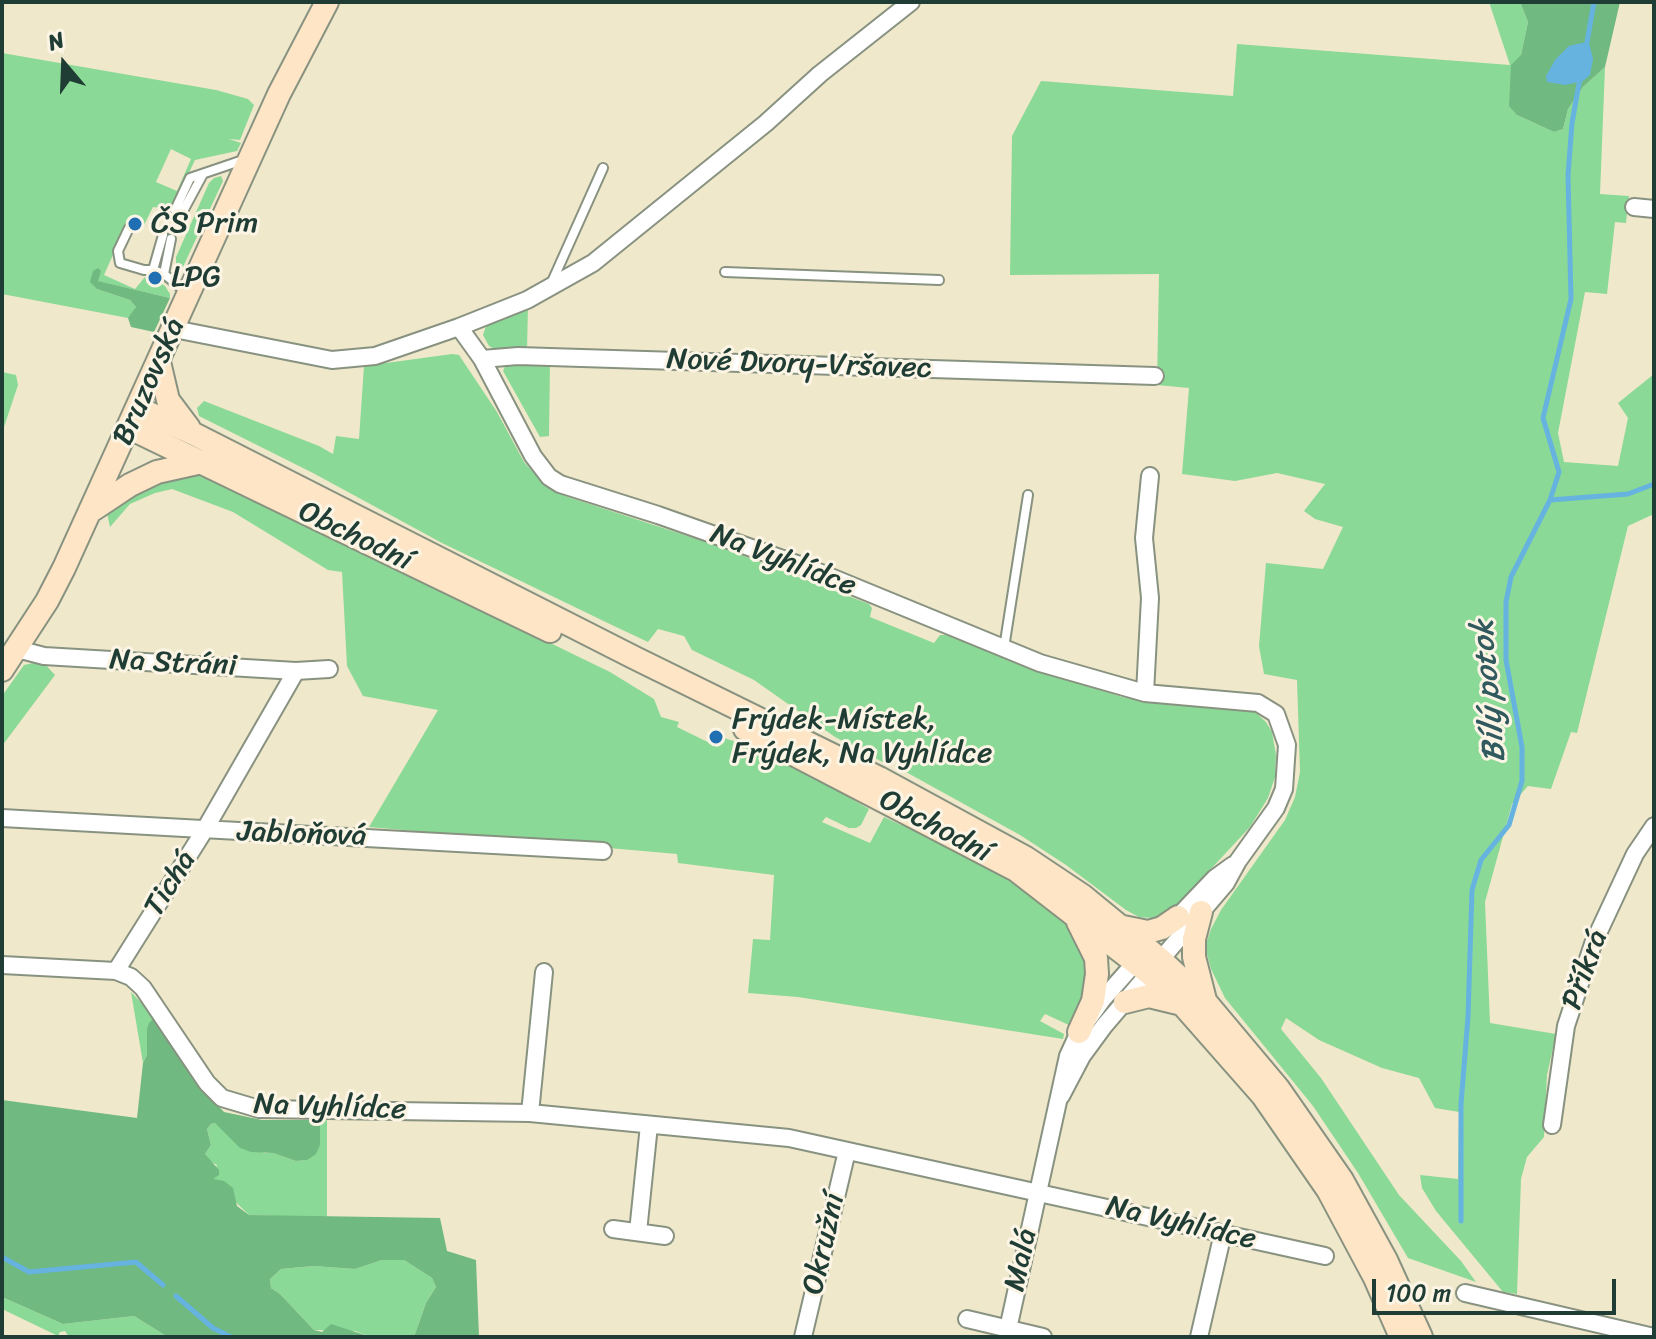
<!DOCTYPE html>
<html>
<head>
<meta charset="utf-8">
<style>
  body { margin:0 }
  #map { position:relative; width:1656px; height:1339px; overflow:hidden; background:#f0e8cb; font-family:Sriracha,sans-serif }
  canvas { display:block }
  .frame { position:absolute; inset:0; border:4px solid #1f3d34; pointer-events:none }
  .north { position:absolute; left:24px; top:24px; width:80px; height:80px; -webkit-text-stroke:6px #fcf5e5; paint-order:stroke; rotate:341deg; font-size:22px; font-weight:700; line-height:32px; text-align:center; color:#1f3d34 }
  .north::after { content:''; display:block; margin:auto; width:28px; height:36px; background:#1f3d34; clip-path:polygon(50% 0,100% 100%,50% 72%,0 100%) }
  .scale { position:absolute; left:1372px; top:1279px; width:244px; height:36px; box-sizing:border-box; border:4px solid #1f3d34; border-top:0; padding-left:10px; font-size:24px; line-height:28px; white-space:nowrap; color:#1f3d34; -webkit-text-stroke:6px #fcf5e5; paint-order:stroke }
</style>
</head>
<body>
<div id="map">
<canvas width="1656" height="1339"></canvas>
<div class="frame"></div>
<div class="north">N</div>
<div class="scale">100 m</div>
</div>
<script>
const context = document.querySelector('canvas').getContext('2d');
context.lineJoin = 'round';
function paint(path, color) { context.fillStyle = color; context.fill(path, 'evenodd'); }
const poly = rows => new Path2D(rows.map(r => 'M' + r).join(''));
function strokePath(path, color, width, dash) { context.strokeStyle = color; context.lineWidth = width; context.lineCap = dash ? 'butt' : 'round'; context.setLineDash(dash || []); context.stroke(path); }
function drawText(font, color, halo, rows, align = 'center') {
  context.font = font + ' Sriracha,sans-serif'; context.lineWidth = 6; context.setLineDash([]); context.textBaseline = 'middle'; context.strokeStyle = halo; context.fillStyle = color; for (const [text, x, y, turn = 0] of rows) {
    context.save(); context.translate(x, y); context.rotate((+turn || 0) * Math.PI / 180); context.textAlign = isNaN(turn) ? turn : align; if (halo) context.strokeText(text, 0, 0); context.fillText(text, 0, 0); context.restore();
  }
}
const green = poly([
  [1489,2,1520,2,1528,22,1521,55,1517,115,1554,132,1563,129,1568,109,1583,87,1605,67,1600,194,1629,196,1626,223,1615,222,1607,294,1585,292,1558,433,1564,462,1618,466,1628,418,1618,403,1654,374,1654,514,1628,526,1577,733,1571,732,1551,789,1528,786,1512,804,1485,902,1490,1023,1556,1034,1547,1075,1544,1137,1527,1157,1521,1179,1517,1294,1503,1292,1436,1211,1422,1188,1420,1175,1458,1179,1459,1112,1435,1108,1419,1078,1382,1068,1319,1040,1286,1018,1281,1029,1321,1078,1399,1195,1461,1261,1476,1282,1408,1258,1358,1173,1313,1106,1225,998,1211,969,1205,947,1211,929,1221,910,1285,820,1295,797,1300,772,1297,680,1264,674,1259,646,1266,563,1323,569,1343,527,1315,519,1304,511,1325,484,1277,473,1235,481,1182,474,1189,388,1157,385,1159,274,1010,275,1012,136,1041,81,1233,96,1237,44,1510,65],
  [2,53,216,90,248,99,254,105,240,140,229,139,241,143,237,151,195,160,172,209,153,207,144,225,129,219,104,275,135,289,145,277,152,279,150,284,154,285,157,281,165,286,170,294,170,298,97,281,93,271,97,289,130,300,136,307,134,313,128,318,2,294],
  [171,149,191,159,177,191,156,182],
  [221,176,223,181,182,269,180,269,176,265,176,257,209,183,214,178],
  [528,305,527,351,496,350,489,346,483,335,488,320],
  [452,354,459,355,497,412,524,462,541,481,565,496,715,545,869,604,872,608,870,617,934,643,940,635,946,635,1040,671,1122,697,1171,705,1253,710,1266,722,1272,732,1276,755,1275,777,1268,798,1250,827,1169,914,1152,918,1139,917,1126,910,1066,865,1020,835,906,772,912,760,910,754,887,740,885,746,891,752,890,766,835,737,754,680,692,650,684,636,658,629,648,642,614,626,442,543,313,473,199,416,197,408,204,401,319,446,333,454,336,436,359,439,364,366],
  [550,361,549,436,540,437,503,371,506,364],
  [2,372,16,375,18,385,2,433],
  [195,474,227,486,610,672,654,699,661,717,679,722,677,727,718,747,724,738,775,754,869,809,861,825,856,828,849,828,826,817,822,822,870,843,884,817,901,825,902,823,1018,882,1054,908,1077,933,1092,977,1071,1026,1045,1014,1040,1021,1064,1034,1063,1039,798,997,748,993,753,939,770,940,774,875,678,863,677,854,369,827,438,710,363,696,347,666,342,572,328,570,233,512,172,489,155,493,130,504,110,527,107,513,148,482],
  [42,661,55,675,2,746,2,696,24,665],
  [131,992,155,1017,147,1029,147,1055,143,1063],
  [320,1120,327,1120,327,1218,249,1215,212,1179,217,1165,209,1161,205,1154,211,1145,207,1129,211,1124,215,1123,264,1153,273,1153,296,1161,307,1160,320,1145],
  [382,1260,404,1260,432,1278,436,1287,426,1303,414,1337,371,1337,355,1331,314,1330,280,1294,271,1288,270,1279,281,1269,313,1266,355,1269],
  [2,1297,63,1324,134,1316,168,1337,69,1337,65,1331,60,1332,58,1336,2,1309]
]);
const forest = poly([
  [1520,2,1620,2,1605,67,1583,87,1568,109,1563,129,1554,132,1517,115,1509,106,1511,65,1521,55,1528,22],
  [98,268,101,271,98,281,170,298,154,332,131,327,128,318,136,307,130,300,97,289,90,282,93,271],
  [155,1017,205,1092,224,1112,262,1120,320,1120,320,1145,316,1154,307,1160,296,1161,273,1153,251,1152,240,1148,215,1123,211,1124,207,1129,211,1145,205,1154,219,1170,219,1175,213,1179,224,1181,233,1188,237,1206,249,1215,440,1218,447,1251,476,1260,479,1337,414,1337,426,1303,436,1287,432,1278,404,1260,382,1260,355,1269,313,1266,281,1269,270,1279,271,1288,280,1294,314,1330,322,1332,331,1324,371,1337,168,1337,134,1316,63,1324,2,1297,2,1100,137,1118,143,1063,147,1055,147,1029,149,1023]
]);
const water = poly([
  [1586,42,1590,46,1593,59,1590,75,1583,81,1565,85,1547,82,1546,76,1555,60,1569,46]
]);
const stream = poly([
  [1586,48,1594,2],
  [1550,500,1559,472,1543,418,1571,299,1568,175,1572,123,1580,78],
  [1461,1221,1461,1104,1468,1017,1472,890,1481,860,1509,825,1522,781,1522,747,1506,660,1506,602,1511,577,1550,500,1628,494,1654,484],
  [2,1257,29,1272,136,1262,163,1285],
  [176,1296,213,1328,231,1337]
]);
const service = poly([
  [175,210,190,178,246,159],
  [182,213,203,174],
  [129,228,118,251,120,263,144,270,153,270],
  [163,235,153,270,164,274,186,292],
  [725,272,939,280],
  [164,274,171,239],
  [551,284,603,168],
  [1004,648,1028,495]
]);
const minor = poly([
  [1634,207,1654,209],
  [459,327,527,300,593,263,766,123,820,74,911,2],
  [174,329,332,360,375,356,459,327,482,359,518,356,1155,376],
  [482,359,533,456,549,477,560,484,658,515,811,569,1040,663,1145,693,1258,703,1276,714,1287,745,1284,789,1276,808,1238,861,1226,883,1104,1026,1082,1056,1061,1096],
  [17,649,44,656,296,671,329,669],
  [1145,693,1150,598,1144,538,1150,476],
  [2,818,603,851],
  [1172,923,1215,878,1233,865],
  [2,965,116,971,131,977,143,988,207,1083,222,1098,259,1109,530,1113,789,1138,1325,1256],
  [116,971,204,831,296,671],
  [530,1113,544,972],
  [1552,1125,1566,1026,1593,944,1635,854,1654,826],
  [613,1229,665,1236],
  [638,1232,649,1125],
  [1465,1293,1654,1337],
  [967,1319,1043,1337],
  [1008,1329,1068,1056,1079,1032,1102,1000,1142,955],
  [803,1337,847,1151],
  [1199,1337,1223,1233]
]);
const secondary = poly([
  [159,362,168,400,189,428],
  [138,408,194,434,635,658,879,778,1026,858,1083,896,1161,960,1205,1001,1278,1088,1342,1180,1386,1260,1421,1337],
  [130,428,550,631],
  [94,509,130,485,157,472,202,462],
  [2,670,47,601,64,568,279,94,327,2],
  [745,729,1016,870,1150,974,1182,1004,1263,1096,1328,1190,1375,1278,1401,1337],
  [1201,912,1194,939,1194,957,1205,1000],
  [1078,922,1096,958,1097,974,1093,1001,1079,1032],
  [1123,927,1148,932,1162,928,1178,917],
  [1125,1002,1149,996,1178,1003]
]);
const markers = [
  [135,224,8,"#1f6fb2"],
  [155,278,8,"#1f6fb2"],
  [716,737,8,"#1f6fb2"]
];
const poiNames = [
  ["ČS Prim",151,224],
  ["LPG",171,278],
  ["Frýdek-Místek,",732,720],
  ["Frýdek, Na Vyhlídce",732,754]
];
const streetNames = [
  ["Nové Dvory-Vršavec",799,365,2],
  ["Bruzovská",150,382,-66],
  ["Obchodní",355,537,26],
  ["Na Vyhlídce",783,561,21],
  ["Na Stráni",173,664,3],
  ["Obchodní",935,827,28],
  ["Jabloňová",302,835,2],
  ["Tichá",171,884,-58],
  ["Příkrá",1586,970,-70],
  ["Na Vyhlídce",330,1108,2],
  ["Na Vyhlídce",1181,1224,13],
  ["Okružní",825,1244,-77],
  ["Malá",1022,1260,-78]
];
const waterNames = [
  ["Bílý potok",1490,691,-95]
];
paint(green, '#8bd997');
paint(forest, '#70b980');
paint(water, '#66b3e0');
strokePath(stream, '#66b3e0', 5);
strokePath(service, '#889280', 12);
strokePath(minor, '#889280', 20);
strokePath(secondary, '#889280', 26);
strokePath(service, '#fff', 8);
strokePath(minor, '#fff', 16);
strokePath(secondary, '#fde5c5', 22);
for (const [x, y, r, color] of markers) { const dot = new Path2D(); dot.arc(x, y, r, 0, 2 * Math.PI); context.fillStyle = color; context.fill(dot); strokePath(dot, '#fcf5e5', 3); }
drawText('30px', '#1f3d34', '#fcf5e5', poiNames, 'left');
drawText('30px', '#1f3d34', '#fcf5e5', streetNames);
drawText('italic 32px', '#315a5f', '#fcf5e5', waterNames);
</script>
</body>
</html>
